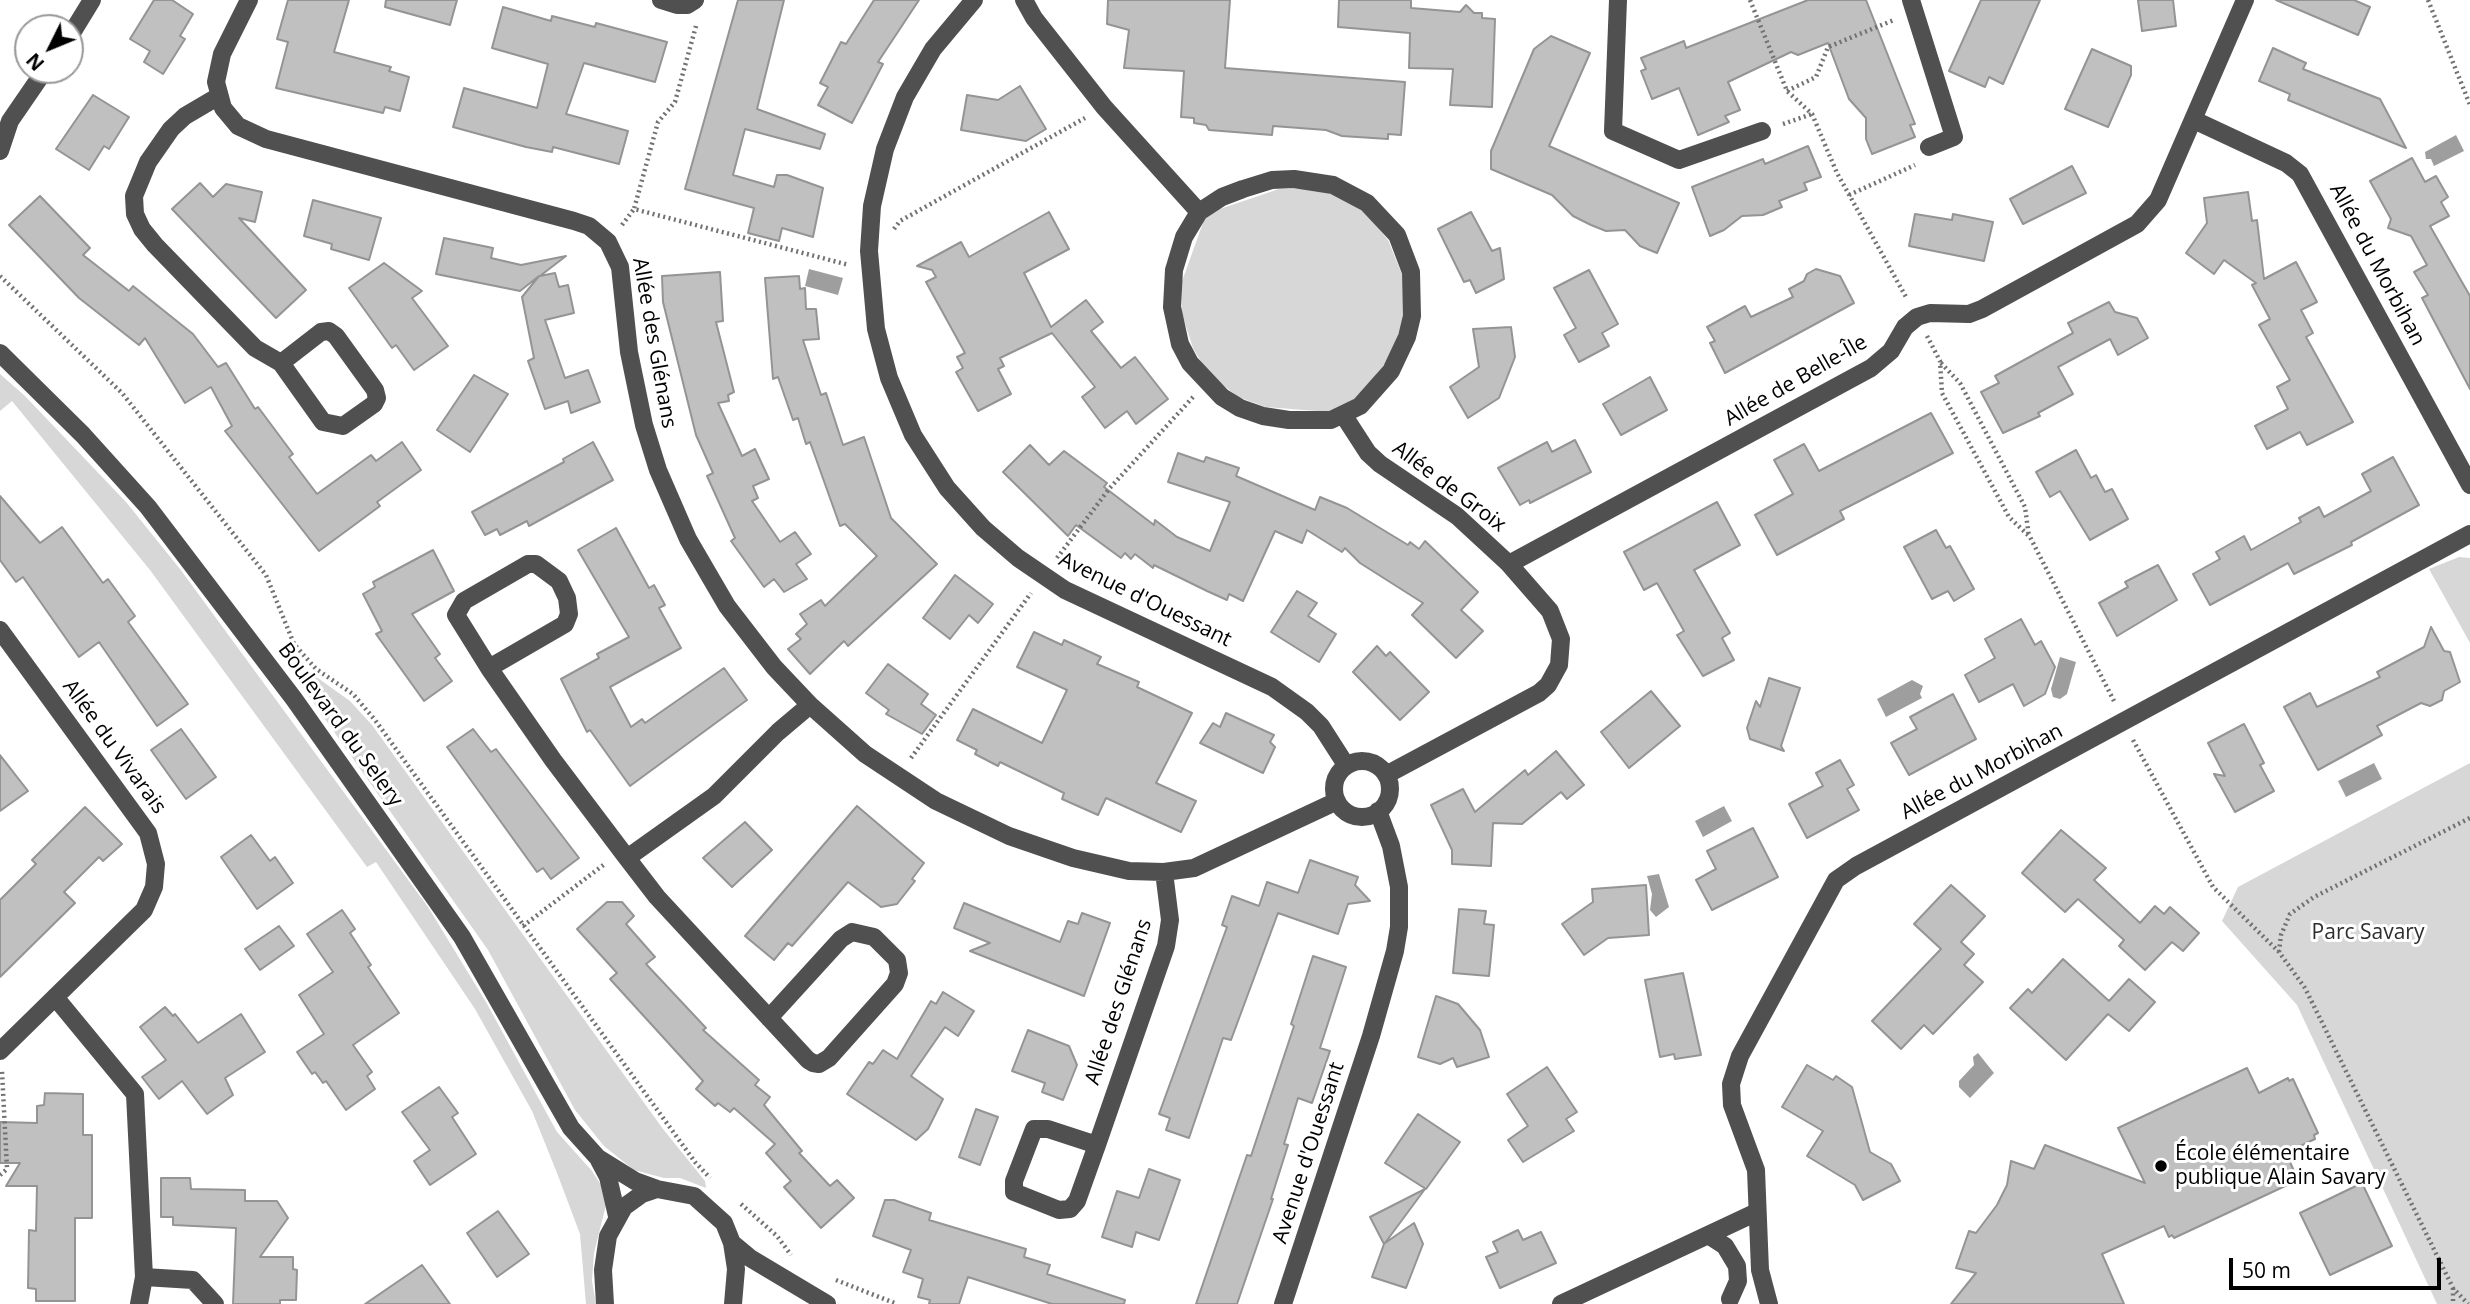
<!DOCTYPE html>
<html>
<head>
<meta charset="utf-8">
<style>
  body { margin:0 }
  #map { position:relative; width:2470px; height:1304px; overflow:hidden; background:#fff; font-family:"Open Sans",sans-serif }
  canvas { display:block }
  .north { position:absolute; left:14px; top:14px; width:70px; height:70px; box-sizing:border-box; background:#fff; border:2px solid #999; border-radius:50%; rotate:227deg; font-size:19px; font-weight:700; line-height:28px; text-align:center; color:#000 }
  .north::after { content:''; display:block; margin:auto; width:24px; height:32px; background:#000; clip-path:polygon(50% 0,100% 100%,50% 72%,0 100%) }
  .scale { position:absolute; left:2229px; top:1258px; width:212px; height:32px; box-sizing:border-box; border:4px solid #000; border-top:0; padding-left:9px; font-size:21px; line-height:24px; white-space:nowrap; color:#000; -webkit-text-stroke:5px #fff; paint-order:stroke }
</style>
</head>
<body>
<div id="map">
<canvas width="2470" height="1304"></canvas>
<div class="north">N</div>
<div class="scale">50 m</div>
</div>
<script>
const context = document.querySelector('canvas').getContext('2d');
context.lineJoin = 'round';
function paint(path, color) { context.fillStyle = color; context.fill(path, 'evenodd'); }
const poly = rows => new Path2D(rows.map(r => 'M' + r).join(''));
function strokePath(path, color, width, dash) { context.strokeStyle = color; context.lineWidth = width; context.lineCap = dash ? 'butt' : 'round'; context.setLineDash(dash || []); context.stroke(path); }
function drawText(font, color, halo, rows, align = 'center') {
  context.font = font + ' "Open Sans",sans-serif'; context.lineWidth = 6; context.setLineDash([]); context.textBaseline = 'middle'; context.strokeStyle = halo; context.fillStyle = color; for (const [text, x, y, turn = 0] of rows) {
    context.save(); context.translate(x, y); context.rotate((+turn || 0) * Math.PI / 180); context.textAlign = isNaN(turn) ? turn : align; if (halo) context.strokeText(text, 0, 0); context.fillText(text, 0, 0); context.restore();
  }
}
const green = poly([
  [1307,188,1334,194,1366,213,1388,240,1403,277,1403,321,1392,355,1356,399,1330,412,1266,407,1238,397,1207,372,1193,348,1182,314,1181,284,1204,220,1211,212,1279,189],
  [0,374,25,396,126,502,180,569,428,907,486,1002,557,1132,592,1171,603,1188,606,1205,594,1253,592,1281,596,1304,586,1304,580,1234,557,1173,532,1111,475,1009,376,862,367,867,150,570,12,401,0,411],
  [2459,557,2470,558,2470,643,2429,569],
  [308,671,350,701,372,725,663,1129,705,1181,706,1188,680,1178,664,1178,634,1170,604,1146,575,1110,488,950,294,675],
  [2470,763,2470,1304,2437,1304,2297,1005,2222,921,2238,887]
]);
const water = poly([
  [2456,135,2464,151,2434,166,2431,159,2426,159,2425,152],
  [809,269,843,278,838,295,805,286],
  [2060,657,2076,662,2067,694,2060,699,2053,697,2051,689],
  [1912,680,1923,686,1920,694,1922,698,1886,717,1877,699],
  [2374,763,2382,779,2346,797,2338,781],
  [1724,806,1732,821,1703,837,1695,821],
  [1659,874,1669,907,1656,917,1650,910,1652,894,1647,876],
  [1978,1053,1994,1073,1970,1098,1959,1087,1959,1081,1974,1065,1973,1057]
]);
const building = poly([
  [154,0,172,0,193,14,180,36,185,39,163,74,144,62,150,51,130,39,154,0],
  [288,0,349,0,334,52,391,67,389,71,409,77,400,111,385,107,383,113,276,88,288,42,277,39,288,0],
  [386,0,457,0,450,25,385,7,386,0],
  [738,0,784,0,757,109,825,134,820,149,745,129,733,175,774,187,777,175,787,175,823,188,813,237,782,228,779,241,748,233,754,208,685,189,738,0],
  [874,0,919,0,878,62,883,64,852,123,818,105,828,87,820,83,841,42,846,44,874,0],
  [1108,0,1230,0,1225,68,1405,82,1401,135,1388,134,1388,139,1342,136,1326,130,1273,126,1272,135,1209,130,1206,125,1194,123,1194,118,1181,117,1184,71,1124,68,1129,30,1107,24,1108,0],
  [1339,0,1411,0,1411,8,1460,12,1466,5,1474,13,1482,13,1482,18,1495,19,1492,107,1450,105,1453,69,1409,68,1410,33,1338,27,1339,0],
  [1808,0,1866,0,1915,124,1910,125,1915,137,1872,154,1866,139,1866,118,1849,99,1828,43,1798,55,1791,52,1728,82,1740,110,1725,116,1729,122,1698,135,1679,88,1652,99,1641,71,1646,69,1641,58,1684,41,1686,48,1808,0],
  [1981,0,2040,0,2003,84,1989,77,1985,87,1949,71,1981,0],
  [2138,0,2173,0,2176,26,2142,31,2138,0],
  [2276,0,2354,0,2370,7,2358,35,2276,0],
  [503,7,551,21,552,16,595,27,596,23,667,42,655,82,584,63,566,114,628,131,619,164,553,147,552,152,526,147,453,127,464,88,537,108,548,64,492,48,503,7],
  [1551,36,1590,53,1549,146,1679,203,1657,253,1640,246,1625,230,1606,231,1591,225,1573,216,1552,195,1491,169,1491,151,1534,49,1551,36],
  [2273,48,2306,63,2303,69,2380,99,2406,148,2288,100,2290,94,2259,81,2273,48],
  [2092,49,2131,66,2131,75,2108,127,2065,109,2092,49],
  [1020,86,1046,129,1026,141,961,130,967,95,998,100,1020,86],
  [93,95,129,117,109,149,104,146,89,170,56,149,93,95],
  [1808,146,1821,177,1804,183,1807,190,1779,201,1782,207,1763,215,1742,216,1724,230,1710,236,1692,187,1763,159,1765,164,1808,146],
  [2412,158,2425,182,2436,176,2448,197,2441,202,2449,216,2430,226,2470,296,2470,389,2422,298,2428,295,2414,272,2427,265,2411,236,2388,228,2391,219,2370,181,2412,158],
  [2072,166,2086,193,2023,224,2010,199,2072,166],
  [200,183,213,197,226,184,262,192,255,222,239,218,306,290,276,318,172,209,200,183],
  [2248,192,2252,221,2257,220,2264,279,2296,262,2317,302,2301,310,2313,333,2306,337,2353,422,2307,445,2300,432,2267,449,2255,426,2288,409,2277,387,2290,380,2259,325,2270,319,2252,285,2256,283,2224,260,2214,274,2186,253,2207,223,2204,198,2248,192],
  [40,196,90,248,83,255,129,291,133,286,193,334,218,367,226,363,255,409,258,407,293,454,289,457,317,494,371,455,376,461,402,442,421,470,377,502,380,506,319,551,225,431,232,426,211,387,185,403,145,338,139,345,79,298,9,225,40,196],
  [313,200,381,218,369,260,331,249,332,244,304,236,313,200],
  [1049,212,1069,249,1024,273,1051,327,1086,300,1103,322,1091,331,1121,368,1135,357,1168,399,1136,424,1127,411,1105,428,1082,397,1095,387,1052,333,1000,358,1004,366,998,369,1011,394,978,411,956,372,963,368,957,357,965,353,926,282,936,277,932,270,917,266,961,242,969,257,1049,212],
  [1471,212,1492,251,1500,248,1504,279,1476,293,1470,280,1464,282,1438,229,1471,212],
  [1915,214,1952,220,1953,214,1993,222,1984,261,1909,246,1915,214],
  [444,238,493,248,491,258,521,265,566,256,540,276,555,273,559,287,568,285,574,313,545,320,565,378,588,370,600,402,571,413,568,401,545,409,528,361,534,358,522,297,539,276,520,291,436,274,444,238],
  [384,263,422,291,412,298,448,346,414,370,396,345,392,348,349,288,384,263],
  [1816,269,1840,276,1854,303,1725,373,1710,343,1715,341,1707,327,1745,306,1751,317,1793,297,1789,289,1804,281,1807,274,1816,269],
  [1589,270,1618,324,1602,333,1609,346,1579,362,1564,335,1576,328,1554,288,1589,270],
  [720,272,723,321,716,322,734,392,728,395,729,401,718,403,742,456,755,449,769,479,753,486,758,498,752,501,780,542,795,532,811,554,796,564,807,579,784,592,774,579,764,587,731,541,735,538,707,476,713,473,696,435,663,302,662,276,720,272],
  [799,276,800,289,805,288,806,309,816,309,819,339,803,340,821,395,826,393,843,445,864,437,891,518,937,564,848,646,844,641,810,674,788,649,801,639,796,634,807,624,800,614,821,600,825,606,877,556,845,524,840,526,810,442,806,444,798,418,793,420,778,377,773,379,765,278,799,276],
  [2109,302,2115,312,2137,318,2148,338,2118,355,2110,339,2058,367,2073,394,2038,413,2040,416,2003,433,1981,392,1999,383,1995,376,2073,333,2068,323,2109,302],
  [1511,327,1515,357,1499,398,1468,418,1450,387,1479,367,1473,329,1511,327],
  [474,375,508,394,470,452,437,430,474,375],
  [1650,377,1667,410,1621,435,1603,404,1650,377],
  [1931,413,1953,453,1840,511,1844,519,1777,555,1755,515,1793,494,1774,460,1804,444,1819,471,1931,413],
  [1575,440,1591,472,1530,503,1529,500,1520,505,1498,468,1547,442,1552,452,1575,440],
  [593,442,613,480,529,526,527,521,500,535,497,529,485,535,472,512,564,462,563,459,593,442],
  [1030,445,1049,465,1064,451,1107,483,1104,487,1154,525,1155,520,1177,537,1210,551,1230,502,1168,482,1178,453,1204,462,1206,457,1239,468,1236,476,1315,510,1320,497,1347,508,1408,545,1410,542,1419,549,1425,541,1478,592,1461,610,1483,631,1456,658,1412,615,1423,603,1360,563,1345,548,1342,552,1307,530,1302,543,1275,531,1243,601,1229,594,1227,600,1207,591,1154,565,1153,568,1135,554,1131,559,1125,553,1121,558,1076,525,1068,536,1003,472,1030,445],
  [2076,450,2091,478,2096,475,2105,492,2112,489,2128,519,2090,540,2060,491,2050,497,2036,472,2076,450],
  [2393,457,2419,505,2351,542,2352,545,2294,574,2288,563,2210,605,2193,574,2220,559,2216,552,2244,536,2251,550,2301,522,2299,518,2319,507,2324,517,2371,491,2362,474,2393,457],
  [0,496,40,543,62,527,103,583,108,579,135,616,128,622,188,704,157,726,99,642,79,657,23,577,16,582,0,560,0,496],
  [1717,502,1740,545,1694,570,1730,633,1722,638,1734,660,1703,676,1677,635,1684,631,1657,583,1644,590,1624,552,1717,502],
  [616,528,649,588,654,585,665,605,659,608,681,648,610,687,631,727,642,719,645,723,724,668,747,700,630,786,590,730,587,732,561,679,599,658,597,654,629,637,578,550,616,528],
  [1936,530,1946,548,1950,546,1974,589,1954,601,1948,591,1932,599,1904,547,1936,530],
  [433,550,454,591,412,614,440,654,435,658,452,681,424,701,376,634,382,631,363,594,375,587,373,582,433,550],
  [2158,565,2177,600,2117,636,2099,603,2128,587,2125,582,2158,565],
  [955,575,993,604,978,623,969,615,950,639,923,618,955,575],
  [1297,591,1317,603,1308,616,1336,634,1319,662,1271,632,1297,591],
  [2021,619,2035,645,2041,641,2055,667,2045,694,2024,706,2013,684,1979,702,1965,675,1995,658,1985,639,2021,619],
  [2431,627,2444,651,2450,652,2460,682,2444,691,2442,700,2430,706,2421,703,2377,726,2382,735,2318,770,2284,707,2310,693,2317,707,2380,677,2377,672,2424,647,2431,627],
  [1034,632,1062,645,1064,640,1101,657,1097,664,1139,682,1137,687,1192,713,1156,783,1196,801,1181,832,1106,798,1098,815,1062,799,1064,793,1000,762,998,766,975,754,977,750,957,740,973,709,1042,743,1067,690,1017,667,1034,632],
  [1377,646,1386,656,1390,652,1429,692,1400,720,1353,672,1377,646],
  [888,664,928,694,921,704,936,715,922,734,886,714,889,710,866,693,888,664],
  [1769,678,1800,688,1781,746,1784,751,1750,739,1747,728,1756,701,1760,707,1769,678],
  [1651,691,1680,726,1629,768,1601,732,1651,691],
  [1953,694,1976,739,1909,775,1891,743,1917,729,1910,717,1953,694],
  [1226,713,1274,735,1270,742,1275,747,1263,773,1200,743,1213,723,1220,727,1226,713],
  [2244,724,2264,763,2260,765,2274,791,2235,812,2214,774,2225,776,2208,743,2244,724],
  [181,729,216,777,186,799,151,750,181,729],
  [473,729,491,752,496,749,579,858,551,879,543,868,537,872,447,747,473,729],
  [1556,751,1584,785,1567,799,1561,792,1522,824,1493,823,1491,866,1452,864,1452,850,1431,805,1463,789,1475,812,1525,770,1528,775,1556,751],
  [0,755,28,791,0,811,0,755],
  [1840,760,1854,785,1847,789,1859,810,1807,838,1789,804,1823,786,1816,773,1840,760],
  [857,806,924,863,912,879,915,881,897,904,881,907,848,882,792,946,788,943,774,960,745,936,857,806],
  [85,807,122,844,103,861,99,857,64,892,75,903,0,977,0,900,36,864,32,860,85,807],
  [745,822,772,850,732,887,703,858,745,822],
  [1753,828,1778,877,1712,910,1696,880,1716,869,1707,851,1753,828],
  [2061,830,2106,868,2094,880,2140,923,2155,906,2164,914,2170,907,2199,933,2183,951,2172,942,2145,970,2119,946,2124,940,2078,899,2065,912,2022,873,2061,830],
  [251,835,270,861,275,857,293,883,257,909,221,857,251,835],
  [1310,860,1358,877,1355,885,1370,901,1348,904,1338,934,1278,913,1231,1040,1223,1038,1189,1138,1166,1130,1170,1118,1159,1114,1227,927,1222,925,1232,896,1259,906,1267,882,1298,893,1310,860],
  [1646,885,1649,935,1608,938,1584,955,1562,924,1593,902,1592,889,1646,885],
  [1951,885,1985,916,1961,942,1974,954,1964,965,1983,982,1933,1034,1924,1025,1901,1049,1872,1021,1941,949,1914,924,1951,885],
  [607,902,622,902,634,916,626,924,655,957,646,964,706,1028,703,1030,759,1080,755,1085,770,1097,764,1105,802,1151,799,1153,830,1186,837,1180,854,1198,821,1228,784,1187,791,1181,766,1153,775,1144,734,1108,730,1112,718,1103,715,1106,696,1089,703,1081,610,979,617,973,577,929,607,902],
  [964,903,1060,942,1068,921,1078,924,1082,913,1110,923,1084,996,970,951,990,943,954,928,964,903],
  [1459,909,1486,911,1484,924,1494,925,1489,976,1453,973,1459,909],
  [342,910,355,929,350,933,371,965,368,967,399,1013,353,1045,372,1072,367,1076,375,1089,346,1110,326,1081,323,1083,315,1072,312,1074,297,1052,324,1034,299,995,333,972,307,934,342,910],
  [279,926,294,946,260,970,245,949,279,926],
  [1313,956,1346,967,1320,1048,1330,1051,1312,1103,1298,1098,1284,1144,1288,1145,1271,1199,1273,1199,1237,1304,1196,1304,1247,1155,1251,1156,1294,1026,1291,1024,1313,956],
  [2063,959,2109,1001,2129,979,2155,1002,2129,1031,2108,1014,2066,1060,2010,1008,2028,989,2032,993,2063,959],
  [1683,973,1701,1055,1675,1059,1674,1054,1660,1057,1645,980,1683,973],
  [943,992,974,1011,958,1036,945,1027,911,1076,943,1099,928,1129,916,1140,847,1094,869,1062,873,1064,883,1050,897,1059,931,1001,936,1004,943,992],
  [1436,996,1458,1004,1480,1030,1489,1057,1457,1067,1453,1058,1440,1064,1418,1057,1436,996],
  [165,1007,173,1016,175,1014,198,1043,241,1014,265,1052,225,1078,233,1095,207,1114,182,1081,159,1099,142,1077,166,1060,140,1027,165,1007],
  [1028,1030,1069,1046,1077,1065,1063,1100,1042,1092,1045,1083,1012,1071,1028,1030],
  [1807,1065,1833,1080,1836,1076,1852,1087,1870,1152,1891,1164,1900,1181,1863,1200,1855,1185,1807,1156,1823,1131,1782,1107,1807,1065],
  [1547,1067,1577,1112,1566,1119,1574,1131,1523,1162,1508,1140,1528,1126,1507,1094,1547,1067],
  [2247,1068,2259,1093,2288,1078,2289,1081,2293,1079,2318,1133,2314,1135,2315,1139,2286,1153,2298,1180,2174,1238,2172,1235,2169,1237,2164,1226,2102,1254,2124,1304,1951,1304,1976,1273,1956,1268,1969,1231,1976,1233,1997,1205,2007,1185,2011,1161,2034,1169,2045,1145,2145,1183,2118,1128,2247,1068],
  [439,1087,458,1113,452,1117,476,1154,430,1185,414,1161,430,1150,402,1112,439,1087],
  [45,1093,83,1094,83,1135,92,1135,92,1218,75,1218,75,1301,36,1301,36,1289,28,1288,29,1230,36,1231,37,1186,6,1186,20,1163,0,1163,0,1122,37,1123,37,1106,44,1105,45,1093],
  [976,1109,998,1117,980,1165,959,1157,976,1109],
  [1418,1114,1460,1142,1426,1189,1385,1163,1418,1114],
  [1149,1169,1180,1180,1159,1240,1136,1232,1132,1247,1102,1237,1117,1191,1139,1198,1149,1169],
  [161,1178,190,1178,191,1189,245,1190,245,1201,277,1201,288,1218,260,1257,293,1257,293,1269,297,1270,296,1300,280,1300,280,1304,233,1304,236,1228,173,1225,173,1217,161,1217,161,1178],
  [2362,1183,2392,1246,2330,1275,2300,1213,2362,1183],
  [1425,1189,1385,1243,1414,1223,1423,1244,1406,1288,1372,1277,1384,1244,1370,1217,1425,1189],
  [885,1200,894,1200,931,1213,929,1220,1026,1249,1024,1257,1050,1265,1047,1274,1125,1300,1124,1304,1052,1304,968,1277,959,1304,929,1304,930,1300,918,1297,923,1279,903,1272,911,1250,873,1236,885,1200],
  [498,1211,529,1254,497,1277,467,1233,498,1211],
  [1518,1230,1523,1240,1541,1232,1556,1263,1500,1288,1486,1257,1498,1252,1493,1242,1518,1230],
  [422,1265,450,1304,365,1304,422,1265]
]);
const path = poly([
  [1750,0,1787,91,1812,114,1837,173,1906,297],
  [2428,0,2470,105],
  [696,26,675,102,658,122,634,209,849,265],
  [1787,91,1816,77,1828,47,1894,20],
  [1783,124,1812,114],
  [1849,195,1915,165],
  [622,225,634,209],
  [894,229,900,221,1085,118],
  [0,276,122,393,266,575,294,644,316,669,353,694,375,720,695,1162,710,1178],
  [1927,336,1940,361,1942,393,2009,517,2030,537,2114,701],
  [1941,363,1960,383,2025,507,2029,537],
  [1057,558,1109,489,1194,396],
  [2133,740,2213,887,2279,952,2305,988,2453,1288,2468,1304],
  [911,758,1031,593],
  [523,926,606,863],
  [2279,952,2281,935,2290,914,2314,897,2470,818],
  [0,1175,7,1169,2,1071],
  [741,1204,777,1236,791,1255],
  [836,1280,897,1304],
  [2453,1288,2453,1304]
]);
const minor = poly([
  [249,0,222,54,216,82,223,108,238,126,266,139,574,221,589,226,608,242,620,267,629,352,644,425,658,470,688,539,727,606,774,667,810,705,865,754,936,801,1009,836,1073,858,1129,871,1164,872,1194,868,1337,801],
  [661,0,677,5,687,5,695,0],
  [974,0,933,49,905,97,885,149,872,206,869,251,876,329,889,378,913,435,947,488,983,528,1018,558,1065,590,1272,687,1307,712,1321,726,1346,765],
  [1024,0,1034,18,1104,107,1199,212],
  [1618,0,1613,131,1679,160,1762,131],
  [1911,0,1954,137,1929,147],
  [70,36,92,0],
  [219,96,185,116,171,129,148,162,134,196,135,214,142,229,155,245,255,348,281,363,323,422,343,426,374,404,377,398,375,390,336,336,329,331,321,332,281,363],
  [2194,120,2286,163,2300,174,2470,485],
  [0,151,10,121,45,70],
  [1294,179,1333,185,1367,203,1397,235,1411,272,1412,316,1407,337,1391,371,1360,406,1331,420,1289,420,1263,416,1240,408,1222,397,1190,363,1180,344,1172,307,1174,270,1184,237,1199,212,1222,197,1243,189,1272,180,1294,179],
  [0,353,83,435,148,507,294,699,462,937,571,1128,598,1158,635,1181,657,1189],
  [1344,416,1368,453,1380,464,1457,516,1509,564,1550,611,1561,639,1559,665,1548,685,1539,693,1386,775],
  [1509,564,1871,368,1891,351,1905,327,1917,317,1930,313,1969,314,1982,309,2137,224,2158,200,2245,0],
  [0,630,148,833,156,864,154,887,144,910,0,1051],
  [489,668,565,624,569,614,567,598,559,581,536,564,528,564,464,601,456,615,489,668,553,760,627,858],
  '1334 789a28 28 0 1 1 56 0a28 28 0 1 1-56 0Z',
  [55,997,135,1094,144,1277,139,1304],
  [769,1018,841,939,852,932,874,937,897,960,899,973,895,984,829,1058,819,1064,813,1063,808,1060,657,897,627,858,714,796,778,732,810,705],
  [1097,1145,1048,1129,1034,1129,1014,1181,1014,1192,1059,1210,1070,1209,1077,1201,1097,1145,1166,946,1170,920,1164,872],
  [599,1160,608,1177,617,1216],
  [1708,1235,1725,1246,1737,1266,1738,1281,1730,1299],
  [732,1243,750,1258,827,1304],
  [144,1277,193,1280,215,1304],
  [605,1304,603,1270,608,1236,624,1207,642,1194,657,1189,694,1196,724,1223,732,1243,736,1269,733,1304],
  [1283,1304,1371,1036,1395,951,1399,927,1399,887,1391,846,1378,811],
  [1561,1304,1757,1212],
  [1769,1304,1760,1270,1756,1170,1732,1105,1731,1084,1740,1056,1836,880,1856,866,2470,534]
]);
const markers = [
  [2161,1166,7,"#000"]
];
const streetNames = [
  ["Allée du Morbihan",2377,265,62],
  ["Allée des Glénans",654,343,80],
  ["Allée de Belle-Île",1796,381,-30],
  ["Allée de Groix",1449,487,37],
  ["Avenue d'Ouessant",1145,600,26],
  ["Boulevard du Selery",340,725,54],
  ["Allée du Vivarais",114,747,54],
  ["Allée du Morbihan",1982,772,-28],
  ["Allée des Glénans",1119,1002,-72],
  ["Avenue d'Ouessant",1309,1153,-72]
];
const parkNames = [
  ["Parc Savary",2368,933]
];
const poiNames = [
  ["École élémentaire",2175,1154],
  ["publique Alain Savary",2175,1178]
];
paint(green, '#d7d7d7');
paint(water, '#9e9e9e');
paint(building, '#c0c0c0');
strokePath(building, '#949494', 2);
strokePath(path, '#727272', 4.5, [2, 3.5]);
strokePath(minor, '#505050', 18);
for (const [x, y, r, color] of markers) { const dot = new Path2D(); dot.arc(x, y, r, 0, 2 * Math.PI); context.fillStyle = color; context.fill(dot); strokePath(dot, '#fff', 2.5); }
drawText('21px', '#000', '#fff', streetNames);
drawText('21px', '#2e2e2e', '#fff', parkNames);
drawText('21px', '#000', '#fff', poiNames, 'left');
</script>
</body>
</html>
